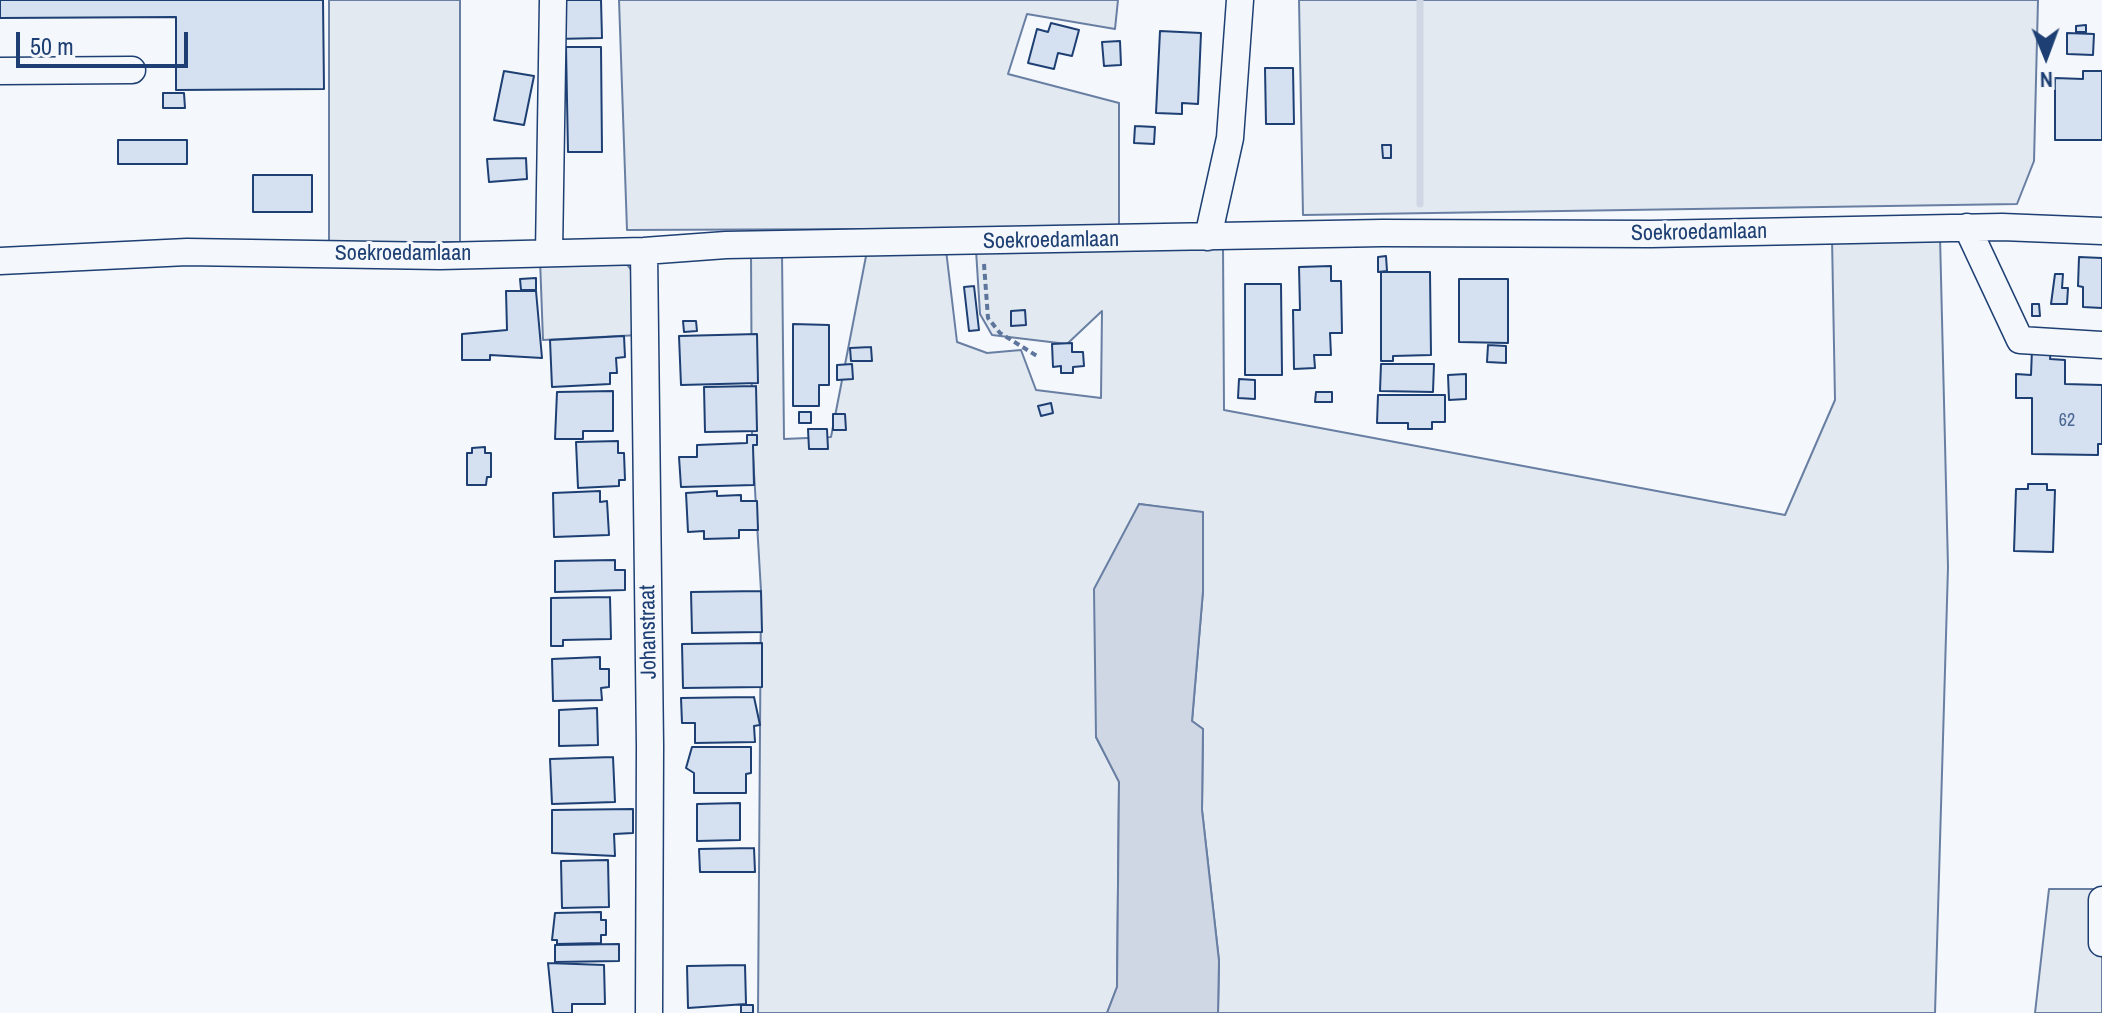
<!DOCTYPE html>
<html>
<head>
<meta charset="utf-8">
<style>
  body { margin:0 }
  #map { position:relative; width:2102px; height:1013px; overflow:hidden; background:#f4f7fb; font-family:"Archivo Narrow",sans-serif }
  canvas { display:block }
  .north { position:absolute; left:2006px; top:16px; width:80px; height:80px; -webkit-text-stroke:6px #f4f7fb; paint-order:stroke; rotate:179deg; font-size:22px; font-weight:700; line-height:32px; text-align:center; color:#1d3f73 }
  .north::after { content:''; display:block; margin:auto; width:28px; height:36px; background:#1d3f73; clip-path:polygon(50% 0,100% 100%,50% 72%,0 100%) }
  .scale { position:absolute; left:16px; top:32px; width:172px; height:36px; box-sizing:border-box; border:4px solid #1d3f73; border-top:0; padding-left:10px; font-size:24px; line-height:28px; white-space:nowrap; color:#1d3f73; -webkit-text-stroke:6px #f4f7fb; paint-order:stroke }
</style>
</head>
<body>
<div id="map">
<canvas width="2102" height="1013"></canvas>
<div class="north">N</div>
<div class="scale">50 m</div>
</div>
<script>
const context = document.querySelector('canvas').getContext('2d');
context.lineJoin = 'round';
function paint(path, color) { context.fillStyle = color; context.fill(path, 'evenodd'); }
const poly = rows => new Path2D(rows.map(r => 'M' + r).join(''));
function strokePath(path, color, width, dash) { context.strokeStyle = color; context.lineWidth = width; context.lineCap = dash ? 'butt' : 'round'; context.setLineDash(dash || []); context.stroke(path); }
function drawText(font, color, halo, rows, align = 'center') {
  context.font = font + ' "Archivo Narrow",sans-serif'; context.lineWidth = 6; context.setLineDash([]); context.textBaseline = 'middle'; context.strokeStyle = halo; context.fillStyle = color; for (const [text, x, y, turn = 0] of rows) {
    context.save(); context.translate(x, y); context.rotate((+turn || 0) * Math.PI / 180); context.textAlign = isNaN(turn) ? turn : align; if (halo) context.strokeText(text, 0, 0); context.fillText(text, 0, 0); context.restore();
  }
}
const green = poly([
  [329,0,460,0,460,242,329,242,329,0],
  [619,0,1118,0,1115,29,1027,14,1008,74,1119,103,1119,228,627,230,619,0],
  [1299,0,2038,0,2034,161,2017,204,1303,215,1299,0],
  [1940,236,1948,567,1935,1013,1218,1013,1219,961,1202,810,1203,729,1192,721,1203,591,1203,513,1139,504,1096,737,1119,781,1117,987,1107,1013,758,1013,761,591,752,439,751,253,782,253,784,439,831,437,867,251,946,250,957,342,987,353,1021,350,1036,390,1101,398,1102,311,1067,344,992,335,980,314,976,250,1223,245,1224,410,1785,515,1835,400,1832,238,1940,236],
  [540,259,625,262,635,275,639,335,543,340,540,259],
  [2049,889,2102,889,2102,1013,2035,1013,2049,889]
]);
const water = poly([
  [1139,504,1203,512,1203,591,1192,721,1203,729,1202,810,1219,961,1218,1013,1107,1013,1117,987,1119,782,1096,737,1094,589,1139,504]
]);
const stream = poly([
  [1420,0,1420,204]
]);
const building = poly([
  [0,0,323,0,324,89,176,90,176,17,0,18,0,0],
  [555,0,601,0,602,38,556,39,555,0],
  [1051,23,1079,30,1072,56,1058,53,1054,69,1028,63,1037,29,1048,32,1051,23],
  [2086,25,2086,32,2076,32,2076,26,2086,25],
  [1160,31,1201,33,1198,104,1182,103,1182,114,1156,113,1160,31],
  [2067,33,2094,34,2093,55,2067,54,2067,33],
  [1120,41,1121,65,1104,66,1102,42,1120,41],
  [566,47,601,47,602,152,568,152,566,47],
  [1265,68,1293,68,1294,124,1266,124,1265,68],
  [504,71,534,76,524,125,494,120,504,71],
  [2083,71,2102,71,2102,140,2055,140,2055,78,2083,79,2083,71],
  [163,93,184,93,185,108,163,108,163,93],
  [1135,126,1155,127,1154,144,1134,143,1135,126],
  [118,140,187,140,187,164,118,164,118,140],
  [1382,145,1391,145,1391,158,1383,158,1382,145],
  [526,158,527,179,489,182,487,159,526,158],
  [253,175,312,175,312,212,253,212,253,175],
  [1386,256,1387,271,1378,272,1378,257,1386,256],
  [2079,257,2102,258,2102,308,2083,307,2083,287,2078,286,2079,257],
  [1331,266,1331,281,1341,281,1342,333,1330,333,1331,355,1314,355,1315,368,1294,369,1293,310,1300,310,1299,267,1331,266],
  [1381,272,1430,272,1431,355,1393,356,1393,361,1381,361,1381,272],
  [2055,274,2063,274,2062,288,2068,288,2067,304,2051,304,2055,274],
  [536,278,536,290,521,290,520,279,536,278],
  [1459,279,1508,279,1508,343,1459,342,1459,279],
  [1245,284,1281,284,1282,375,1245,375,1245,284],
  [974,286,979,330,969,331,964,287,974,286],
  [506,291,536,291,542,358,490,355,490,360,462,360,462,334,507,330,506,291],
  [2032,304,2039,304,2040,316,2032,316,2032,304],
  [1025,310,1026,325,1011,326,1011,311,1025,310],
  [683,321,696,321,697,331,684,332,683,321],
  [793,324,829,325,829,385,819,385,819,406,793,406,793,324],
  [757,334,758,383,681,385,679,336,757,334],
  [624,336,625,357,616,358,617,373,610,373,610,384,552,387,550,340,624,336],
  [1072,343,1072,352,1083,352,1084,366,1073,367,1073,373,1061,373,1061,366,1053,367,1052,344,1072,343],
  [1488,345,1506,346,1506,363,1487,362,1488,345],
  [871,347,872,361,851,361,850,348,871,347],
  [2032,349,2051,349,2050,359,2065,360,2065,384,2102,385,2102,444,2098,444,2098,455,2032,454,2032,398,2016,398,2016,374,2031,375,2032,349],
  [852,364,853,379,837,380,837,365,852,364],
  [1381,364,1434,364,1433,392,1380,391,1381,364],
  [1466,374,1466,399,1449,400,1448,375,1466,374],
  [1239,379,1255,380,1255,399,1238,398,1239,379],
  [756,386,757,431,705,432,704,387,756,386],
  [613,391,613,431,583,431,583,439,555,439,557,392,613,391],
  [1316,392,1332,392,1332,402,1315,402,1316,392],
  [1378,395,1445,395,1445,422,1432,422,1432,429,1408,429,1408,423,1377,423,1378,395],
  [1051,403,1053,413,1041,416,1038,406,1051,403],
  [799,412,811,412,811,423,799,423,799,412],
  [833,414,845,414,846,430,833,430,833,414],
  [808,429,827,429,828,449,809,449,808,429],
  [747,435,757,435,757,445,753,445,754,485,681,487,679,457,697,457,697,445,747,443,747,435],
  [618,441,618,453,624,453,625,480,619,480,619,486,578,488,576,442,618,441],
  [485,447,485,453,491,453,491,477,487,477,486,485,467,485,467,453,472,453,472,448,485,447],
  [2028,484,2047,484,2047,490,2055,490,2053,552,2014,551,2016,489,2028,489,2028,484],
  [600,491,600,502,607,501,609,535,554,537,553,493,600,491],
  [717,491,717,496,741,495,741,501,757,501,758,530,739,530,739,538,704,539,704,531,688,532,686,493,717,491],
  [615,560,615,570,625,570,625,590,555,592,555,561,615,560],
  [761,591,762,632,692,633,691,592,761,591],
  [610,597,611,639,563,640,563,646,551,646,551,598,610,597],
  [762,643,762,687,683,688,682,644,762,643],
  [600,657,600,669,609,669,609,687,601,688,602,700,553,701,552,659,600,657],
  [754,697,760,725,754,726,755,742,695,743,695,723,682,723,681,698,754,697],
  [597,708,598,745,559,746,559,710,597,708],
  [692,747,751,747,751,773,746,774,746,793,694,793,694,773,686,768,692,747],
  [613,757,615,802,552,804,550,759,613,757],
  [740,803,740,840,697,841,697,804,740,803],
  [633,809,633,833,614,834,615,856,552,853,552,810,633,809],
  [754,848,755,872,700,872,699,849,754,848],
  [608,860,609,907,562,908,561,861,608,860],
  [601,912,601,920,606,920,606,935,601,935,601,943,557,944,557,940,552,940,555,913,601,912],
  [619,944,619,961,555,962,555,945,619,944],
  [548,963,604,965,605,1004,572,1004,572,1013,553,1013,548,963],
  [745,965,746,1004,688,1008,687,966,745,965],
  [741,1005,753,1005,753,1013,741,1013,741,1005]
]);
const path = poly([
  [984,264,988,318,1000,333,1037,356]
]);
const minor = poly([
  [0,71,132,70],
  [1967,227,2020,340,2102,345],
  [1208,237,1230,138,1240,0],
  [644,251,650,746,649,1013],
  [549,253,553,0],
  [0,261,187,252,440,256,644,251,726,245,1382,233,1651,234,2002,227,2102,231],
  [2102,900,2102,943]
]);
const numberNames = [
  ["62",2067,421]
];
const streetNames = [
  ["Soekroedamlaan",1699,233,-1],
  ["Soekroedamlaan",1051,241,-1],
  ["Soekroedamlaan",403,254],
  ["Johanstraat",649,632,-91]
];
paint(green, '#e3e9f0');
strokePath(green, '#687fa3', 2);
paint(water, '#cfd7e4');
strokePath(water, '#687fa3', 2);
strokePath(stream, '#cfd7e4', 7);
paint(building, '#d5e0f0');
strokePath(building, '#1d3f73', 2);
strokePath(minor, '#1d3f73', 29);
strokePath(path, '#5e769c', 4, [6, 4]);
strokePath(minor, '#f4f7fb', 26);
drawText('18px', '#4b6792', null, numberNames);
drawText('22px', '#1d3f73', '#f4f7fb', streetNames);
</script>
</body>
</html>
